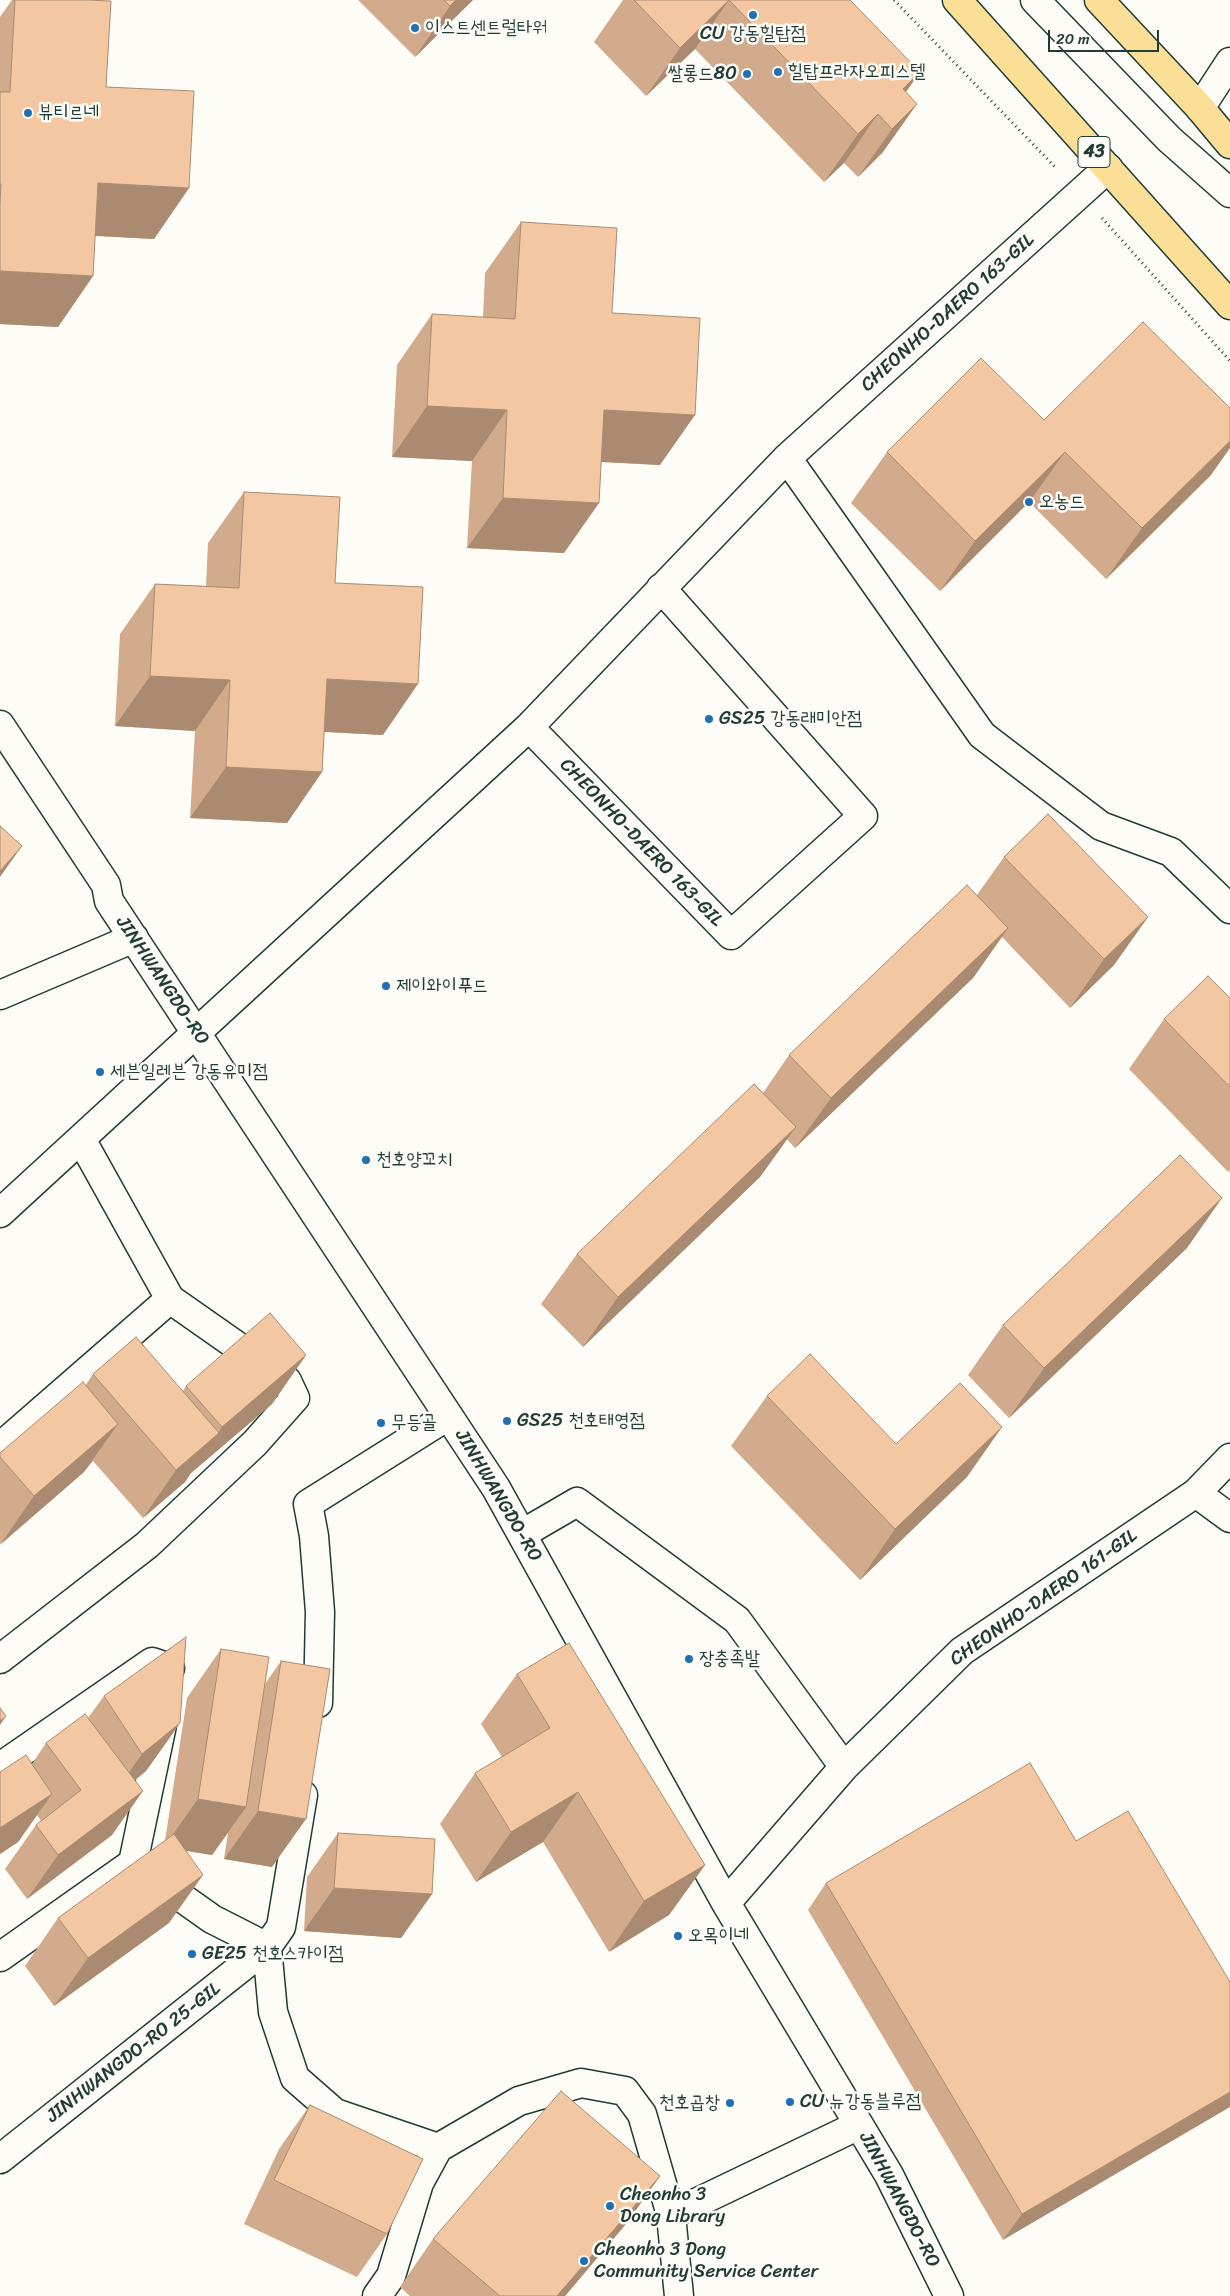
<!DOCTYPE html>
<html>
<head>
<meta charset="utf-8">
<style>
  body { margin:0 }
  #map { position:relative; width:1230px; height:2296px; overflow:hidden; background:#fdfcf7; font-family:Sriracha,sans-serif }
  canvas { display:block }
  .scale { position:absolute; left:1048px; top:30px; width:111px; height:22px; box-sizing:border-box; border:2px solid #1f3d34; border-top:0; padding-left:6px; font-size:15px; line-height:18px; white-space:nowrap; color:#1f3d34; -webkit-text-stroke:4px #fdfcf7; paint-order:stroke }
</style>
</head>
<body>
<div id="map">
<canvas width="1230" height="2296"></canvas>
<div class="scale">20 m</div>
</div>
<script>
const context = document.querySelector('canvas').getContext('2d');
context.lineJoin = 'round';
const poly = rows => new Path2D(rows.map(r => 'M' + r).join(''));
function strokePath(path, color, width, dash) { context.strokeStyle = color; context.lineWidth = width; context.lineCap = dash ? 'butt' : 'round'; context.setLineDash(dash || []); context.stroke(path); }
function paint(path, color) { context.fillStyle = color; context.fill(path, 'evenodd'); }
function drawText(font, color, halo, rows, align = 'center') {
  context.font = font + ' Sriracha,"Poor Story",sans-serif'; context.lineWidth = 5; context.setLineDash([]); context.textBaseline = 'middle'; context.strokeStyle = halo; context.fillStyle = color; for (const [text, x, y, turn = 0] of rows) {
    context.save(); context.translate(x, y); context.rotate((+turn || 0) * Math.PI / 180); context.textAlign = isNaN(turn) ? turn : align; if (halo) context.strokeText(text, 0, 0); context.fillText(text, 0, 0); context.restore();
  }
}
const path = poly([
  [894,0,1057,169],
  [1102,218,1230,361]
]);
const minor = poly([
  [1035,0,1169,139,1230,193],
  [1200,108,1230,62],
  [787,458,982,735,1101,826,1171,852,1230,909],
  [0,725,106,885,109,901,496,1488,726,1903,889,2175,949,2296],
  [529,727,731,935,863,816,661,588],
  [0,995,134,938],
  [0,1213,529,727,787,458,1108,168],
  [0,1447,170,1299],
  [1196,1493,1230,1518],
  [522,1534,577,1502,737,1620,844,1767],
  [0,1659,147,1545,255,1443,295,1398,287,1381,170,1299,81,1139],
  [318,1703,320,1612,314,1536,308,1504,448,1416],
  [0,1767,152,1662,170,1668],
  [303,1795,281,1927,267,1947,273,2012,295,2078,335,2113,438,2148],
  [133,1863,162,1725],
  [726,1903,844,1767,962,1651,1196,1493,1230,1458],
  [0,1957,133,1863,212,1919,267,1947,0,2159],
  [438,2148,519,2101,581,2083,625,2091,642,2114,671,2215,679,2296],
  [671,2215,859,2125],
  [377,2296,391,2276,419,2183,438,2148]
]);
const major = poly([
  [957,0,1230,305],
  [1099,0,1200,108,1230,144]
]);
const wall = poly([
  [12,0,87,0,106,87,189,188,154,239,95,236,93,276,58,327,0,324,0,17],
  [358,0,473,0,415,57],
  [623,0,850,0,906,92,883,152,858,177,844,163,824,182,695,49,646,96,594,42],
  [521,222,612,313,660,465,601,462,564,553,467,548,472,461,392,457,397,365,432,314,483,317,485,273],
  [1044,420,1211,475,1106,579,1029,502,940,591,851,503,887,452],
  [244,492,335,583,383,735,324,732,322,772,287,823,190,818,195,731,115,726,120,634,155,584,206,586,208,543],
  [1004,857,1148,917,1114,965,1070,1008,1002,937,973,978,795,1148,787,1139,760,1177,583,1347,541,1304,577,1254,763,1093,789,1055,977,895],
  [1230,998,1230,1170,1228,1172,1129,1069,1164,1019],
  [1187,1248,1009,1418,968,1375,1003,1325],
  [306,1355,272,1404,191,1473,185,1482,143,1518,93,1461,84,1472,0,1544,0,1453,85,1386,93,1374,183,1391,186,1386],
  [767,1396,967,1477,860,1580,731,1446],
  [221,1649,265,1684,281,1661,272,1867,224,1859,228,1833,212,1855,186,1851,169,1923,54,2006,25,1966,58,1918,165,1841,187,1698],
  [517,1674,705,1865,669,1915,609,1952,543,1842,476,1882,440,1824,475,1773,502,1757,481,1724],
  [104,1696,180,1723,146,1771,135,1780,112,1835,27,1899,5,1869,36,1825,41,1821,37,1815,18,1842,0,1854,0,1772,32,1764,46,1743,88,1718],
  [338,1833,432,1894,401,1938,304,1931,307,1877],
  [1076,1841,1230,1982,1003,2240,808,1910,826,1883],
  [310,2105,387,2234,357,2277,244,2224,279,2149],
  [660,2176,626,2224,565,2296,410,2296,400,2287,433,2239]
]);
const shadedWall = poly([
  [456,0,473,0,415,57,450,6],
  [729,0,695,49,646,96,680,48],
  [920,72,885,122,903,89],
  [917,104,883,152,858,177,892,129],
  [878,114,844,163,824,182,858,134],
  [98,183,189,188,154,239,63,234],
  [0,271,93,276,58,327,0,324],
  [427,406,507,410,472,461,392,457],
  [604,410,695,415,660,465,569,460],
  [1230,441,1230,448,1211,475,1106,579,1142,528],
  [1065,452,1029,502,940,591,975,541],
  [503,498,599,503,564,553,467,548],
  [150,676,230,680,195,731,115,726],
  [327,679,418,684,383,735,292,730],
  [226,767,322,772,287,823,190,818],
  [22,846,0,877,0,871],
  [1148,917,1114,965,1070,1008,1104,959],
  [1008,928,973,978,795,1148,831,1098],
  [796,1127,760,1177,583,1347,618,1297],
  [1222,1198,1187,1248,1009,1418,1044,1368],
  [306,1355,272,1404,191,1473,185,1482,143,1518,176,1470,216,1436,222,1427],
  [118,1424,84,1472,0,1545,34,1496],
  [1002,1427,967,1477,860,1580,895,1529],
  [6,1716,0,1725,0,1721],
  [180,1723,146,1771,108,1802,142,1754],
  [143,1791,112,1835,27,1899,58,1855],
  [578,1792,543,1842,476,1882,511,1832],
  [52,1794,18,1842,0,1854,0,1828],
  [198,1799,246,1807,212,1855,164,1847],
  [258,1811,306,1819,272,1867,224,1859],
  [705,1865,669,1915,609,1952,644,1901],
  [203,1875,169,1923,54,2006,88,1958],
  [334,1888,432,1894,401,1938,304,1931],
  [1230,2092,1230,2107,1003,2240,1022,2214],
  [660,2176,626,2224,565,2296,557,2296]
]);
const building = poly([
  [15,0,87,0,111,1,106,87,194,91,189,188,98,183,93,276,0,271,0,204,1,184,0,184,0,92,10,92,15,0],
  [444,0,456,0,450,6,444,0],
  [634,0,850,0,920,72,903,89,917,104,892,129,878,114,858,134,729,0,680,48,634,0],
  [521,222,617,228,612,313,700,318,695,415,604,410,599,503,503,498,507,410,427,406,432,314,515,319,521,222],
  [1143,322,1230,408,1230,441,1142,528,1065,452,975,541,887,452,981,358,1044,420,1143,322],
  [244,492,340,497,335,583,423,587,418,684,327,679,322,772,226,767,230,680,150,676,155,584,239,588,244,492],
  [1048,814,1148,917,1104,959,1004,857,1048,814],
  [0,826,22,846,0,871,0,826],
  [967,885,1008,928,831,1098,789,1055,967,885],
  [1208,976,1230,998,1230,1087,1164,1019,1208,976],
  [754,1084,796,1127,618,1297,577,1254,754,1084],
  [1180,1155,1222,1198,1044,1368,1003,1325,1180,1155],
  [270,1313,306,1355,222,1427,186,1386,270,1313],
  [136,1337,219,1433,176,1470,93,1374,136,1337],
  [810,1354,896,1444,960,1383,1002,1427,895,1529,767,1396,810,1354],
  [83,1382,118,1424,34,1496,0,1457,0,1453,83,1382],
  [186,1637,180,1723,142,1754,104,1696,186,1637],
  [569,1643,705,1865,644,1901,578,1792,511,1832,475,1773,550,1728,517,1674,569,1643],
  [221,1649,269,1657,246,1807,198,1799,221,1649],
  [281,1661,330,1669,306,1819,258,1811,281,1661],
  [0,1708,6,1716,0,1721,0,1708],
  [85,1714,143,1791,58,1855,36,1825,81,1790,46,1743,85,1714],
  [26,1755,52,1794,0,1828,0,1772,26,1755],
  [1030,1763,1076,1841,1128,1811,1230,1982,1230,2092,1022,2214,826,1883,1030,1763],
  [338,1833,435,1839,432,1894,334,1888,338,1833],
  [174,1834,203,1875,88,1958,58,1918,174,1834],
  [561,2091,660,2176,557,2296,500,2296,433,2239,561,2091],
  [310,2105,423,2159,387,2234,274,2180,310,2105]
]);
const markers = [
  [753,15,5,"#1f6fb2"],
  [415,28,5,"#1f6fb2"],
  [778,72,5,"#1f6fb2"],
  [747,74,5,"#1f6fb2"],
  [28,113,5,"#1f6fb2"],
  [1029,502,5,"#1f6fb2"],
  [709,719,5,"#1f6fb2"],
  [386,986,5,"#1f6fb2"],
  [100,1072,5,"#1f6fb2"],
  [366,1160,5,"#1f6fb2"],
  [507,1421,5,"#1f6fb2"],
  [381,1423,5,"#1f6fb2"],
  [689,1659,5,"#1f6fb2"],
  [678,1936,5,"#1f6fb2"],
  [192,1954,5,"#1f6fb2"],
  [790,2102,5,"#1f6fb2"],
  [730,2103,5,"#1f6fb2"],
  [610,2206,5,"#1f6fb2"],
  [584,2261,5,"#1f6fb2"]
];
const shields = [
  [1094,152,32]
];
const shieldNames = [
  ["43",1094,152]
];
const poiNames = [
  ["이스트센트럴타워",425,28],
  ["CU 강동힐탑점",753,34,"center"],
  ["힐탑프라자오피스텔",788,72],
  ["쌀롱드80",737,74,"right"],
  ["뷰티르네",38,113],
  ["오농드",1039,502],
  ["GS25 강동래미안점",719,719],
  ["제이와이푸드",396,986],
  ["세븐일레븐 강동유미점",110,1072],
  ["천호양꼬치",376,1160],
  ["GS25 천호태영점",517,1421],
  ["무등골",391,1423],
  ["장충족발",699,1659],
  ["오목이네",688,1936],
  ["GE25 천호스카이점",202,1954],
  ["CU 뉴강동블루점",800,2102],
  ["천호곱창",720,2103,"right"],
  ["Cheonho 3",620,2195],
  ["Dong Library",620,2217],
  ["Cheonho 3 Dong",594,2250],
  ["Community Service Center",594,2272]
];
const streetNames = [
  ["CHEONHO-DAERO 163-GIL",948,313,-42],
  ["CHEONHO-DAERO 163-GIL",641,843,46],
  ["JINHWANGDO-RO",162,981,56],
  ["JINHWANGDO-RO",498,1496,59],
  ["CHEONHO-DAERO 161-GIL",1044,1598,-35],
  ["JINHWANGDO-RO 25-GIL",134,2053,-38],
  ["JINHWANGDO-RO",899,2200,62]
];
strokePath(minor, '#1f3d34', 31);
strokePath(major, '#1f3d34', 31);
strokePath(path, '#1f3d34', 3, [1, 4]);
strokePath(minor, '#fdfcf7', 28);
strokePath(major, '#fbdf96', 28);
paint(wall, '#d1ab8b');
paint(shadedWall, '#aa8b71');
paint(building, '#f3c7a2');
strokePath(building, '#aa8b71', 1);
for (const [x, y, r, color] of markers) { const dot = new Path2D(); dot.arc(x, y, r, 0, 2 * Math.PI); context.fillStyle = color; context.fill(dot); strokePath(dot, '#fdfcf7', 2); }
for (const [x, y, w] of shields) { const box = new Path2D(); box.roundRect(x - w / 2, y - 15.5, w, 31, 4); context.fillStyle = '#fdfcf7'; context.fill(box); strokePath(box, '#1f3d34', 1); }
drawText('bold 18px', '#1f3d34', null, shieldNames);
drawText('19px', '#1f3d34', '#fdfcf7', poiNames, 'left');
drawText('19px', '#1f3d34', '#fdfcf7', streetNames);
</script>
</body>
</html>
